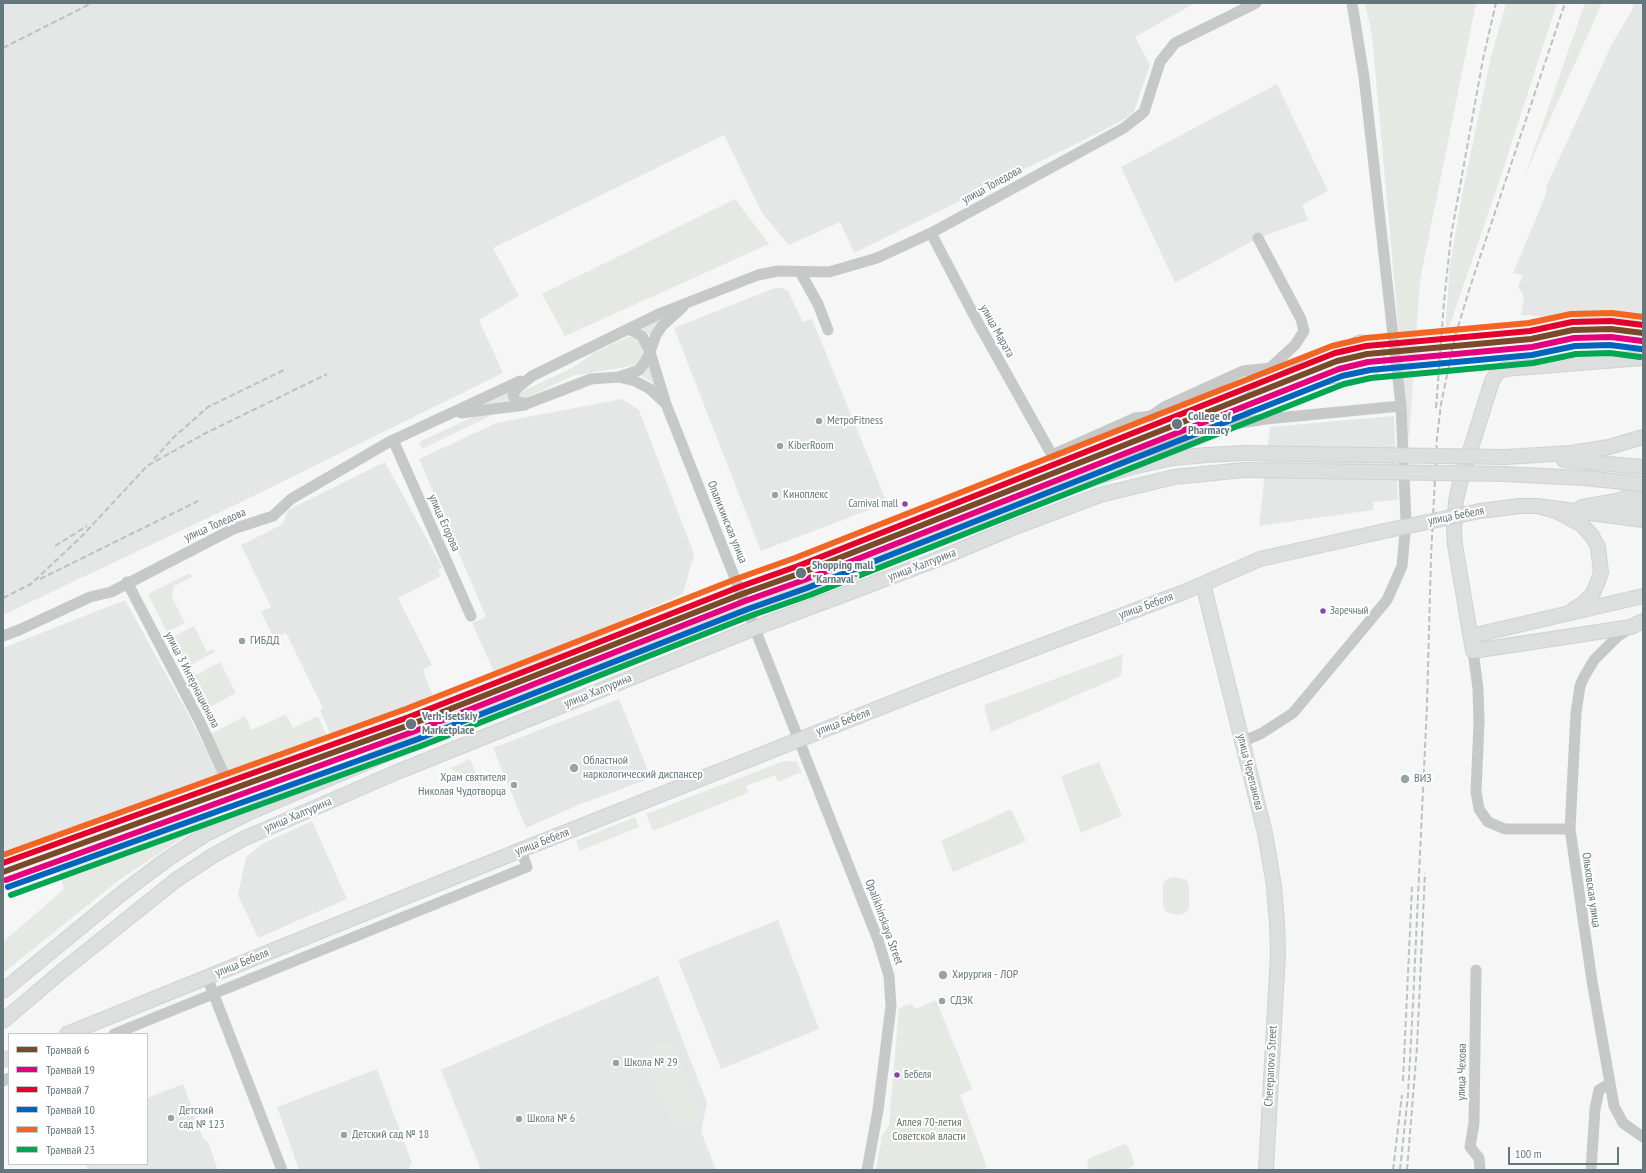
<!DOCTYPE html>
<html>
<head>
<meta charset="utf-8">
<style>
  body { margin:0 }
  #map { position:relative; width:1646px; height:1173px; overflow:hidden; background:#f6f6f6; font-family:"PT Sans Narrow",sans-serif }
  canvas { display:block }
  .frame { position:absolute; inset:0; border:4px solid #65777d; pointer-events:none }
  .legend { position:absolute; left:8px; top:1033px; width:140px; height:132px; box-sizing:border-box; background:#fff; border:1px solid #c1c9cb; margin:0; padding:5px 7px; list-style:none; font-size:12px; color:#65777d }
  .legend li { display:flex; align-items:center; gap:8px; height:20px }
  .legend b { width:20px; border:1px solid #c1c9cb }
  .scale { position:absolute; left:1508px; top:1147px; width:111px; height:18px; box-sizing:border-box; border:2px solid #65777d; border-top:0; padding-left:5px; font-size:12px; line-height:14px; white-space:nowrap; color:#65777d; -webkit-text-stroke:3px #fff; paint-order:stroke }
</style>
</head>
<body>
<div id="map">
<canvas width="1646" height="1173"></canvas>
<div class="frame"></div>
<ul class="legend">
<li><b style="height:5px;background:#7a4b2a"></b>Трамвай 6</li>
<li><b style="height:5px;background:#e5007d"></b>Трамвай 19</li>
<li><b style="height:5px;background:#e4002b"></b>Трамвай 7</li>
<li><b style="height:5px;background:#0065bd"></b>Трамвай 10</li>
<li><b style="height:5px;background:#f26522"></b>Трамвай 13</li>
<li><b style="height:5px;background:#00a651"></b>Трамвай 23</li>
</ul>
<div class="scale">100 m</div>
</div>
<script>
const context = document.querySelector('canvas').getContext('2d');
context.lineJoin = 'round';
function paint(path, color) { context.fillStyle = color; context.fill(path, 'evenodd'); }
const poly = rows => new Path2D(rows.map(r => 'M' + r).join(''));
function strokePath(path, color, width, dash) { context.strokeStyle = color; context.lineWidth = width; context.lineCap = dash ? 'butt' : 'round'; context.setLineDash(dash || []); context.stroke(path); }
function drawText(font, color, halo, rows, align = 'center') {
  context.font = font + ' "PT Sans Narrow",sans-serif'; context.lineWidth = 4; context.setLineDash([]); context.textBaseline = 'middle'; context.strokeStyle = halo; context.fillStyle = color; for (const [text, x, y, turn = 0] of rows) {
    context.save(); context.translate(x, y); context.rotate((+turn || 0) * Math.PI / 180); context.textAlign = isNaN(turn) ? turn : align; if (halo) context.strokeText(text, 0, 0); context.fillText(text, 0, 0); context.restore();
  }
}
const built = poly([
  [3,3,1195,3,1135,37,1150,65,1133,114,1106,129,854,253,840,222,789,245,762,213,724,135,493,248,519,296,479,320,503,373,233,506,3,615],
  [1634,3,1643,3,1643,323,1521,315,1524,297,1518,286,1523,276,1513,273,1545,197,1547,185,1612,44,1632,10],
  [1277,84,1328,191,1302,205,1308,220,1258,238,1175,283,1121,167],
  [775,288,782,288,788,291,803,322,812,319,887,503,761,551,674,328],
  [622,399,639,410,694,554,683,594,629,617,621,629,565,651,561,655,505,680,496,676,472,623,486,617,419,459,496,423],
  [1394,416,1398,500,1373,502,1373,510,1259,526,1270,427],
  [385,462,442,567,438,570,441,576,398,598,432,665,423,670,434,699,381,716,331,736,320,710,323,708,286,633,274,638,261,612,271,607,241,545,283,524,288,510],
  [125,600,188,714,220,776,217,782,50,837,3,857,3,648],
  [619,699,651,778,581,804,526,828,493,748],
  [312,821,347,899,258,938,238,895,246,857,264,843],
  [778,920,819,1029,721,1069,678,960],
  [658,976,707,1103,701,1131,716,1170,481,1170,441,1070],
  [377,1069,412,1163,408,1170,299,1170,277,1107],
  [183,1084,203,1139,208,1142,218,1170,88,1170,86,1164,147,1164,147,1098]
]);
const green = poly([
  [1365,3,1476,3,1420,280,1409,442,1372,35],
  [1506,3,1557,3,1499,182,1446,336,1446,321,1450,265,1464,185,1491,57],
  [1585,3,1602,3,1525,175],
  [735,199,769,244,565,336,542,294],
  [663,316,650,336,645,331,638,327],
  [628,337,635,338,640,343,643,350,642,361,636,365,572,376,526,398,522,399,520,396,520,393,523,391,572,368,596,352],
  [650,366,658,389,650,381,639,374],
  [510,389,512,405,474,407],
  [492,415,422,449,419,442,475,416],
  [190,573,192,577,174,586,172,597,185,623,167,632,148,594],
  [194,626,207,652,213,649,215,652,187,667,171,638],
  [1123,654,1121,676,991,732,984,705],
  [220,662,236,693,208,708,192,677],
  [286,714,293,728,318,716,328,738,231,782,209,735,245,716,252,730],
  [470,759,481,786,450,768],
  [784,761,796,761,802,772,778,782,775,775,746,786,748,793,653,831,646,814],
  [1099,762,1122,816,1081,833,1061,776],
  [228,801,230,806,119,880,3,973,3,942,64,889,56,866],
  [1011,809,1026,841,953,872,941,841],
  [635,817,639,827,580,851,576,841],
  [1175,877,1187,880,1189,887,1189,909,1185,913,1177,915,1166,912,1163,905,1163,883,1167,879],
  [936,1000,972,1089,960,1095,987,1167,980,1170,876,1170,882,1136,889,1125,899,1008,910,1004,916,1009],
  [660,1042,669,1043,674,1047,700,1109,700,1114,698,1120,690,1128,678,1128,672,1123,645,1060,646,1054,649,1049,654,1044],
  [1124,1144,1128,1146,1134,1162,1134,1166,1124,1170,1089,1170,1087,1163,1088,1159]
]);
const minor = poly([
  [931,233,977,321,1052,455,1135,418,1151,416,1164,407,1243,371,1270,368,1295,345,1304,331,1301,319,1258,238],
  [800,272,818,304,828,330],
  [683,307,662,326,656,335,650,352,666,404,878,940,889,976,891,1006,878,1110,867,1170],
  [619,377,639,370,645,362,650,352,642,336,629,329],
  [666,404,650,389,635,381,619,377,591,379,526,404,516,401,513,395,516,389,532,376,661,313,758,275,778,271,829,272,877,258,931,233,1124,128,1144,112,1160,62,1175,43,1256,3],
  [461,413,525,405],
  [393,440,471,616],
  [1117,466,1150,451,1220,426,1266,419,1401,406],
  [127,582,200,722,223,772],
  [1631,627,1617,637,1594,660,1584,677,1580,686,1576,713,1570,829,1592,981,1614,1106,1623,1123,1643,1137],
  [3,636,19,630,90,597,111,592,233,529,273,516,291,499,389,442,520,381],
  [1473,651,1478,689,1479,722,1476,792,1479,809,1488,822,1505,829,1570,829],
  [1242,742,1262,733,1293,713,1387,600,1402,566,1406,521,1401,406,1364,77,1352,3],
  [1476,970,1474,1123,1470,1147,1479,1158,1480,1170],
  [207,977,282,1170],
  [114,1034,527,867,521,850],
  [3,1081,9,1078],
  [1591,1170,1595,1109,1599,1090,1609,1084]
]);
const major = poly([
  [1643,358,1504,369,1497,373,1492,381,1460,483,1456,501,1454,531,1455,545,1473,651,1631,627,1643,621],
  [1505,457,1571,453,1609,447,1643,437],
  [1564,460,1643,467],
  [1537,506,1556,511,1582,525,1592,536,1598,547,1601,572,1597,584,1592,595,1581,605,1574,609],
  [1582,507,1617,501,1630,496,1643,487],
  [1480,511,1520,506,1537,506,1643,520],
  [1616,513,1632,509,1643,504],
  [1203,584,1265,833,1274,886,1277,923,1278,954,1266,1170],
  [1471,636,1643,596],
  [3,991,121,894,166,860,206,834,246,814,396,750,767,602,1096,477,1132,467,1173,458,1206,455,1244,453],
  [3,1021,62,971,176,880,214,855,243,839,397,772,755,628,936,560,1010,529,1100,495,1174,477,1244,470],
  [67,1034,521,850,937,685,1184,592,1260,559,1389,530],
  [3,1060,9,1058]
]);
const tram = poly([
  [1211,416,1256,408,1315,387,1370,377,1378,373,1385,363,1382,346,1373,336,1359,335,1284,370,1256,388,1229,403]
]);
const rail = poly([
  [3,48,92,3],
  [1436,408,1444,302,1451,236,1483,59,1496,3],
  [154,459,174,437,208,407,284,370],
  [55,546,87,526],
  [40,579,198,501],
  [3,598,31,584,83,535,147,466,204,434,327,374],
  [1403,1081,1412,887],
  [1393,1170,1402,1095],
  [1400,1170,1408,1095,1413,1003,1427,705,1431,557,1437,438,1441,404,1455,337,1470,287,1565,3],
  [1407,1170,1417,1047,1425,873]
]);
const majorBridge = poly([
  [1244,453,1505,457],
  [1244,470,1504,474,1584,478,1643,484],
  [1389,530,1480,511]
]);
const tram1 = poly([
  [3,872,412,724,742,594,801,573,1337,361,1367,354,1531,339,1573,330,1611,329,1643,333]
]);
const tram2 = poly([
  [6,880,415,731,745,601,804,580,1339,369,1368,362,1532,347,1574,338,1611,337,1642,341]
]);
const tram3 = poly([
  [3,863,409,717,739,587,798,566,1335,353,1366,346,1530,331,1572,322,1611,321,1643,325]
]);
const tram4 = poly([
  [8,887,418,739,748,609,807,588,1342,376,1370,370,1532,355,1575,346,1610,345,1641,349]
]);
const tram5 = poly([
  [3,855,406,709,736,579,795,558,1332,346,1366,338,1529,323,1571,314,1612,313,1643,317]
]);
const tram6 = poly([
  [11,895,421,746,750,616,810,595,1344,384,1371,378,1533,363,1576,354,1610,353,1640,357]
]);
const markers = [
  [819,421,4,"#98a3a7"],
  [1177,424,6,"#65777d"],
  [780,446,4,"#98a3a7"],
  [775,495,4,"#98a3a7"],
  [905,504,3.5,"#8e44ad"],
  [801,573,6,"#65777d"],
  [1323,611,3.5,"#8e44ad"],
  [242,641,4,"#98a3a7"],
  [411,724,6,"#65777d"],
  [574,768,5,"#98a3a7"],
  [1405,779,5,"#98a3a7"],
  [514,785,4,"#98a3a7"],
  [943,975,5,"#98a3a7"],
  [942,1001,4,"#98a3a7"],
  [616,1063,4,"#98a3a7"],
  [897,1075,3.5,"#8e44ad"],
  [171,1118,4,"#98a3a7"],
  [519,1119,4,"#98a3a7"],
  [344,1135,4,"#98a3a7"]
];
const busNames = [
  ["Carnival mall",898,504,"right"],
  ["Заречный",1330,611],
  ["Бебеля",904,1075]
];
const streetNames = [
  ["улица Толедова",992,185,-29],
  ["улица Марата",997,331,61],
  ["улица Бебеля",1456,516,-11],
  ["Опалихинская улица",727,522,68],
  ["улица Егорова",444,523,66],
  ["улица Толедова",215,525,-24],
  ["улица Халтурина",922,565,-21],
  ["улица Бебеля",1146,606,-20],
  ["улица 3 Интернационала",192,680,63],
  ["улица Халтурина",598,691,-22],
  ["улица Бебеля",843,722,-21],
  ["улица Черепанова",1250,772,76],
  ["улица Халтурина",298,815,-23],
  ["улица Бебеля",542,842,-21],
  ["Ольховская улица",1591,890,82],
  ["Opalikhinskaya Street",884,922,70],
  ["улица Бебеля",242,963,-22],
  ["Cherepanova Street",1271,1066,-87],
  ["улица Чехова",1462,1072,-89]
];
const stopNames = [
  ["College of",1188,417],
  ["Pharmacy",1188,431],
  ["Shopping mall",812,566],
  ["\"Karnaval\"",812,580],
  ["Verh-Isetskiy",422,717],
  ["Marketplace",422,731]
];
const poiNames = [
  ["МетроFitness",827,421],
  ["KiberRoom",788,446],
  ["Киноплекс",783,495],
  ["ГИБДД",250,641],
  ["Областной",583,761],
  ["наркологический диспансер",583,775],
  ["Храм святителя",506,778,"right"],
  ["Николая Чудотворца",506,792,"right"],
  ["ВИЗ",1414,779],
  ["Хирургия - ЛОР",952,975],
  ["СДЭК",950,1001],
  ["Школа № 29",624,1063],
  ["Детский",179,1111],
  ["сад № 123",179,1125],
  ["Школа № 6",527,1119],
  ["Детский сад № 18",352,1135]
];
const parkNames = [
  ["Аллея 70-летия",929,1123],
  ["Советской власти",929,1137]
];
paint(built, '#e5e7e6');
paint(green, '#e6e8e3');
strokePath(major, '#d1d2d3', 16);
strokePath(minor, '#c7c9c9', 11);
strokePath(major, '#dddede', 14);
strokePath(tram, '#bdc0c0', 1);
strokePath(rail, '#bdc0c0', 2, [6, 3]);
strokePath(majorBridge, '#d1d2d3', 16, []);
strokePath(majorBridge, '#dddede', 14);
strokePath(tram1, '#7a4b2a', 6);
strokePath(tram2, '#e5007d', 6);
strokePath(tram3, '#e4002b', 6);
strokePath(tram4, '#0065bd', 6);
strokePath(tram5, '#f26522', 6);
strokePath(tram6, '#00a651', 6);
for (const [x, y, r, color] of markers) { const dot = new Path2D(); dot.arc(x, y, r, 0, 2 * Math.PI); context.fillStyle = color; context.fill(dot); strokePath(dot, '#fff', 1.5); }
drawText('11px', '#65777d', '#fff', busNames, 'left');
drawText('12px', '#65777d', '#fff', streetNames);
drawText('bold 12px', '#65777d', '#fff', stopNames, 'left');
drawText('12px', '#65777d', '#fff', poiNames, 'left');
drawText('12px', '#697663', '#fff', parkNames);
</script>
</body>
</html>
